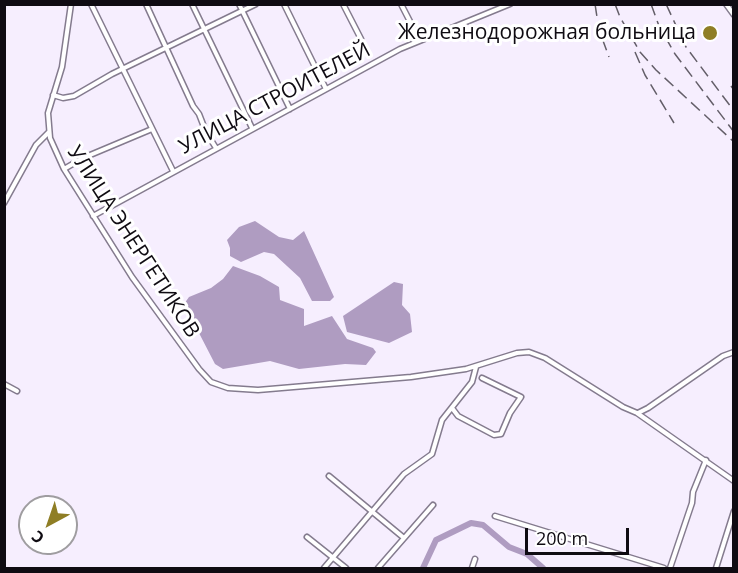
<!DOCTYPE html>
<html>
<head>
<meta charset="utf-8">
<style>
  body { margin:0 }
  #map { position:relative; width:738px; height:573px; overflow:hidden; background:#f6eefe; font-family:"Open Sans",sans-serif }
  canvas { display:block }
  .frame { position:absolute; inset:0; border:6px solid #0f0b12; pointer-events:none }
  .north { position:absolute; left:18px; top:495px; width:60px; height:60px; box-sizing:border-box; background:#fff; border:2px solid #9f9da0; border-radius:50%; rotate:220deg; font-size:16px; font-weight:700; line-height:24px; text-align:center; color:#0f0b12 }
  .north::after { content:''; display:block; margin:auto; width:21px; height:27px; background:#8f7e25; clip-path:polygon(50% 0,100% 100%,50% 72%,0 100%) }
  .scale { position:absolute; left:525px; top:528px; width:104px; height:27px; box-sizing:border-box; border:3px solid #0f0b12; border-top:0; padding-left:8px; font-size:18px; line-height:21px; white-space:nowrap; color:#0f0b12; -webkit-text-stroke:4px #fff; paint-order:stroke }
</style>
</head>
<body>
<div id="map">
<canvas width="738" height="573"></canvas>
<div class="frame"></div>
<div class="north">С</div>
<div class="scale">200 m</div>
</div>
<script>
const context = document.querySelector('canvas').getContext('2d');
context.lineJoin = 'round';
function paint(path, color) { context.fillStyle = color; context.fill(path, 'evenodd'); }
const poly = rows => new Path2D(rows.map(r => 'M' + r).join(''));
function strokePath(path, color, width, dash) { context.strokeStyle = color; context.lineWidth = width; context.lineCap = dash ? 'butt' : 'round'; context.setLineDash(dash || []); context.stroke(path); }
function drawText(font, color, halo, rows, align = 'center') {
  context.font = font + ' "Open Sans",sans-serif'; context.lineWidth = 6; context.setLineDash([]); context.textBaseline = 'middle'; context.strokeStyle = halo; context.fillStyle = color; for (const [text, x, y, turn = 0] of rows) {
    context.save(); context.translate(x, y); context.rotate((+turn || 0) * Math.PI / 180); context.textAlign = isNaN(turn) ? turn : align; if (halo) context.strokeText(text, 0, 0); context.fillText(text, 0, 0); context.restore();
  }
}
const water = poly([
  [255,221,279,237,293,240,304,231,334,297,330,301,312,301,300,278,274,254,264,252,241,262,230,256,230,248,227,240,239,227],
  [233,266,260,276,279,287,280,300,304,309,304,326,332,316,347,339,373,348,376,352,366,365,345,364,299,369,270,361,223,369,215,364,184,304,189,297,211,288,223,279],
  [394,282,403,284,402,305,410,314,412,332,389,343,347,332,343,316]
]);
const river = poly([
  [423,568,436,540,471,523,483,525,509,547,527,554,543,568]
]);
const minor = poly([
  [71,4,62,67,48,113,50,138,64,169,132,277,199,369,211,382,228,388,258,390,411,377,466,369,517,353,529,352,545,358,623,407,637,413,734,481],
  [91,4,173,171],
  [146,4,193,106,199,114,206,132,216,148],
  [192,4,252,128],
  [239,4,290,109],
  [284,4,326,89],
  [343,4,361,39],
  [401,4,419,39],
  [726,4,734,15],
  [53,95,63,98,74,96,112,74,256,4],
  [64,169,83,158,152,129],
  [4,203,36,145,49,132],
  [93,216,400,49,510,4],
  [4,384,17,391],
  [452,408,458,416,494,435,501,434,510,413,521,397,482,378],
  [638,413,648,408,723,356,734,352],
  [329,476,404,538],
  [495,516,664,568],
  [307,537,346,568],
  [324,568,404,474,432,454,442,420,472,382,476,367],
  [378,568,433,505],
  [472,568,475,559],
  [670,568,692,503,693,492,706,460],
  [716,568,734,511]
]);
const rail = poly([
  [595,4,599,30,609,57],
  [615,4,620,17,640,52,656,70,734,142],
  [651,4,659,26,675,54,734,132],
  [666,4,686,47,734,111],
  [635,52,645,75,674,123],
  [731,86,734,90]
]);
const markers = [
  [710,33,8,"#8f7e25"]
];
const poiNames = [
  ["Железнодорожная больница",696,33]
];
const streetNames = [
  ["УЛИЦА СТРОИТЕЛЕЙ",275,99,-28],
  ["УЛИЦА ЭНЕРГЕТИКОВ",133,242,57]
];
paint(water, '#af9cc1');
strokePath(river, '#af9cc1', 6);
strokePath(minor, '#847b8e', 7);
strokePath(minor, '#fff', 4);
strokePath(rail, '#635e68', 1.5, [12, 6]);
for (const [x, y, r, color] of markers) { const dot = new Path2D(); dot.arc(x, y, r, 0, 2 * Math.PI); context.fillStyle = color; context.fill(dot); strokePath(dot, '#fff', 2); }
drawText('21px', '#0f0b12', '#fff', poiNames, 'right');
drawText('21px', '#0f0b12', '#fff', streetNames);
</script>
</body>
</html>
